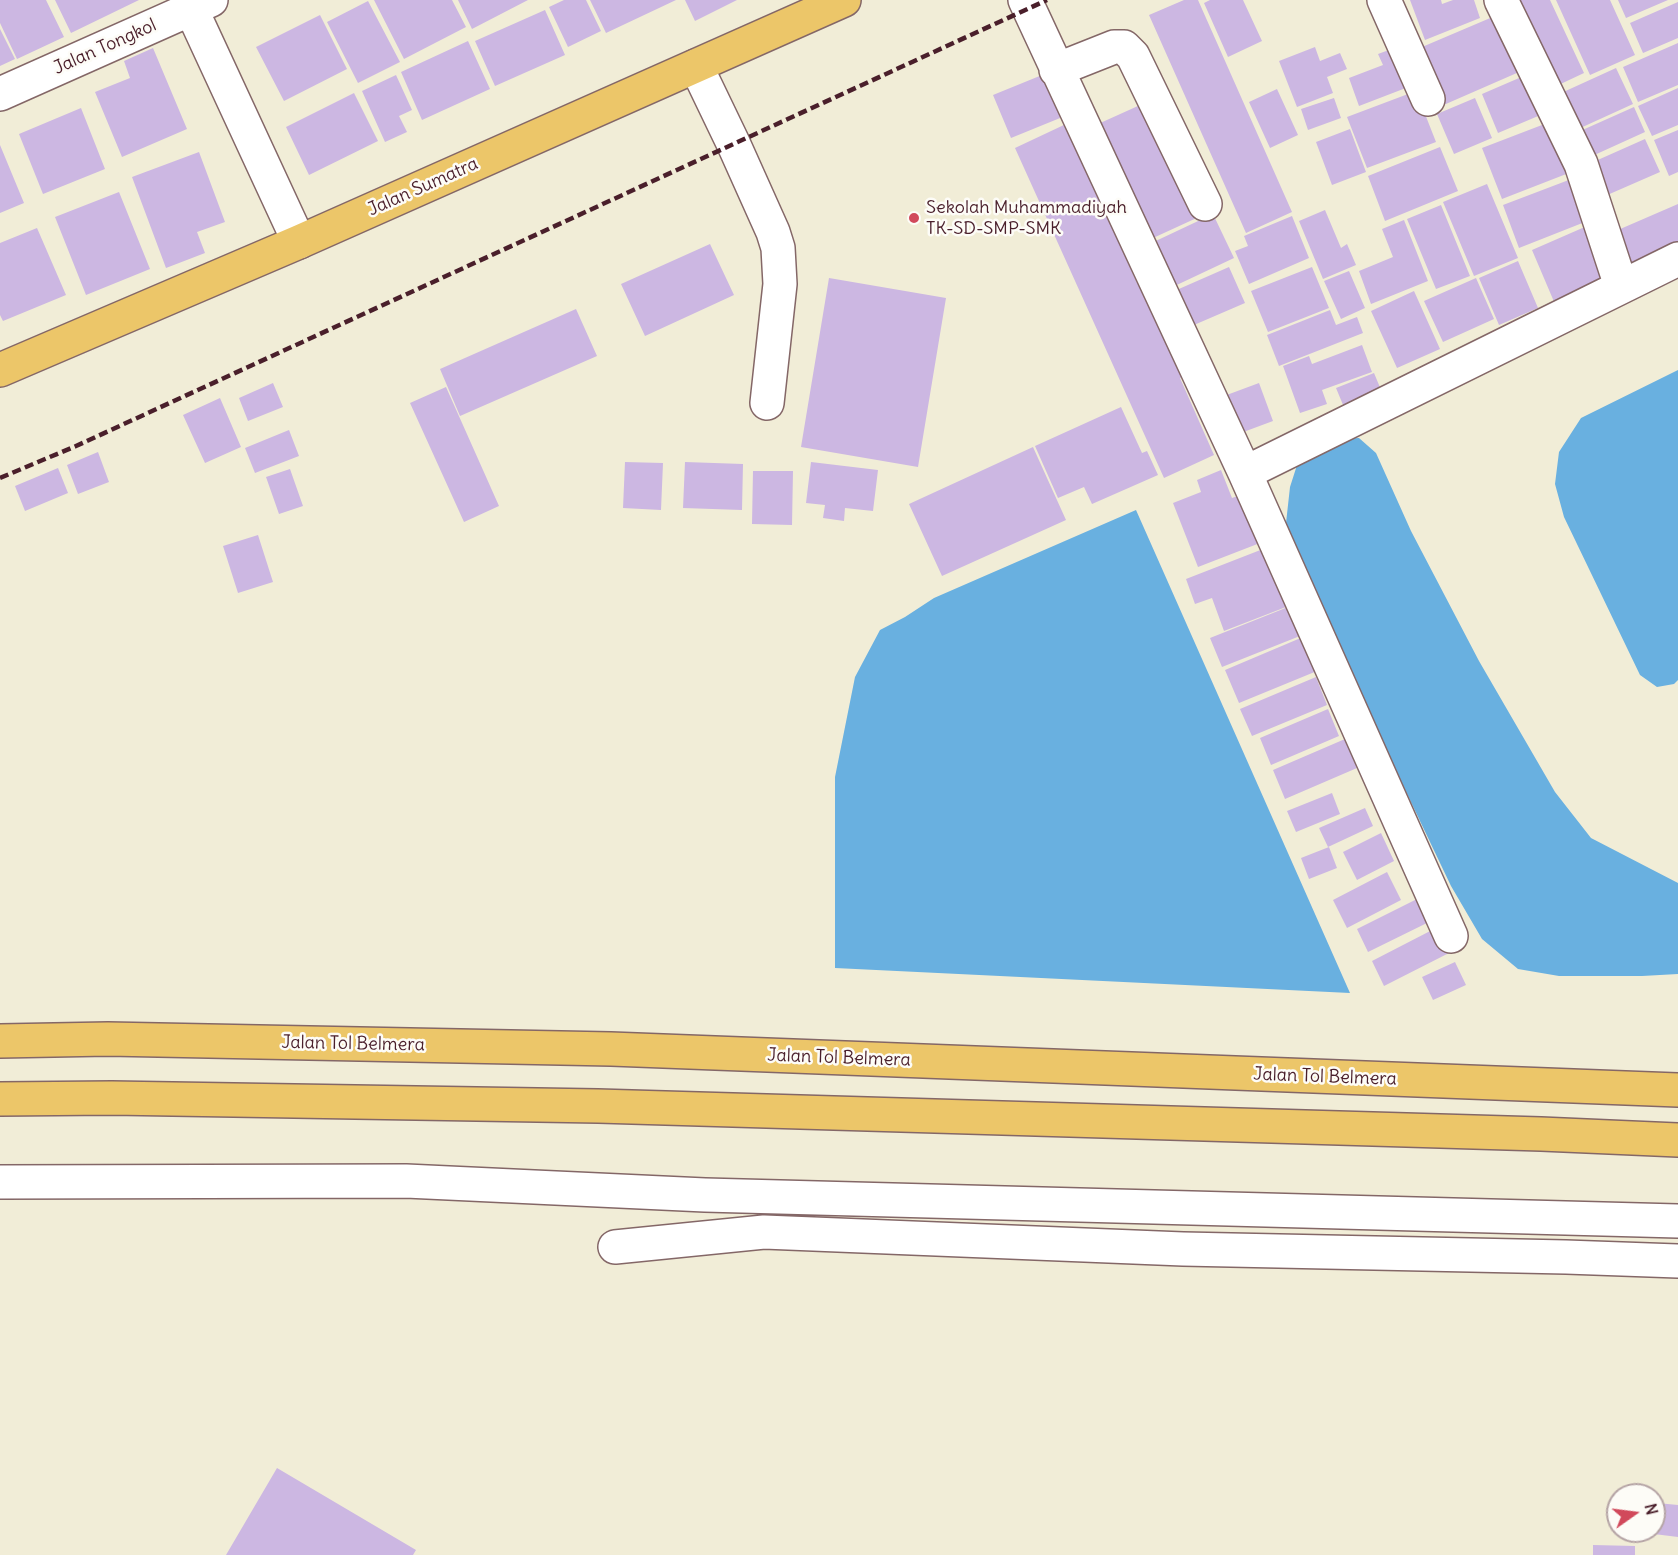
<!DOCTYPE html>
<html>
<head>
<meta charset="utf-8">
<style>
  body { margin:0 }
  #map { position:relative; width:1678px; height:1555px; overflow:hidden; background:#f1edd7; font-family:Delius,sans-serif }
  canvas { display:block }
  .north { position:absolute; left:1606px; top:1483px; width:60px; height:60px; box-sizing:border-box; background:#fdfcf7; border:2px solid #b5a4a5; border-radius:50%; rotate:76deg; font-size:16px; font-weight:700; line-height:24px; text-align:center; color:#4a1f2b }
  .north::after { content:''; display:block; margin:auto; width:21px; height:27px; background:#d1495b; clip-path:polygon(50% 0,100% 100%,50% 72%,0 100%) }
</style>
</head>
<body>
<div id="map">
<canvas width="1678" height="1555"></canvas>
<div class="north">N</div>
</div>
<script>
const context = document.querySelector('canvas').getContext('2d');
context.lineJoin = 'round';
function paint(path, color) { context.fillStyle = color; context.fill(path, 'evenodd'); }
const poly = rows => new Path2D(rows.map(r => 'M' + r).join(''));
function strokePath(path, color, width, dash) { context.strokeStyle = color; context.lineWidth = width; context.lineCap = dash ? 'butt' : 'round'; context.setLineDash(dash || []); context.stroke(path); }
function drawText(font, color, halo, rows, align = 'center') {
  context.font = font + ' Delius,sans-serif'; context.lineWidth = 5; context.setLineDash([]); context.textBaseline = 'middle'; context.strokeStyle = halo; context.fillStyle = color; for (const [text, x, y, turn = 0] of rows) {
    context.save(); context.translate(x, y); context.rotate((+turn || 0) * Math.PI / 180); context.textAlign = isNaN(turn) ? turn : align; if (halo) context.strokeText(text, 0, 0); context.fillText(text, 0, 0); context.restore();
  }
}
const water = poly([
  [1678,370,1678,680,1674,684,1657,687,1640,675,1564,517,1555,484,1559,452,1581,418],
  [1359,438,1376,453,1411,531,1479,661,1555,792,1591,838,1678,883,1678,974,1642,976,1559,976,1518,969,1482,939,1451,886,1295,559,1286,523,1290,487,1298,462,1336,439],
  [1136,510,1350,993,835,968,835,777,855,677,880,630,905,617,934,598]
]);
const building = poly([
  [0,0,46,0,64,37,17,59,0,23],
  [55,0,139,0,71,33],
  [374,0,452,0,466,27,404,59],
  [458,0,528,0,472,29],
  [564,0,586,0,601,31,568,47,549,7],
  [590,0,676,0,606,33],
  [685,0,737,0,695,21],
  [1184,0,1198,0,1292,212,1246,233,1149,15],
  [1210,0,1243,0,1262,41,1228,57,1204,3],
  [1410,0,1441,0,1442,4,1453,0,1474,0,1480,18,1425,40],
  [1509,0,1550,0,1584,73,1550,89],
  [1556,0,1610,0,1635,55,1590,75],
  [1618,0,1668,0,1626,18],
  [368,1,400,62,358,83,327,22],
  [1678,2,1678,38,1643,53,1630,23],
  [545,10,565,55,495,86,475,41],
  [1502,13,1526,69,1439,107,1415,50],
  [320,15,347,69,284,101,256,47],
  [0,29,15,59,0,66],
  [468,41,490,89,422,120,401,72],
  [1678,43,1678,85,1638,102,1623,67],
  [1315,47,1320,61,1340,53,1347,69,1327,77,1333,93,1297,107,1279,61],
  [1397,47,1411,86,1359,106,1349,78,1383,65,1378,54],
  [153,48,187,129,122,157,95,92,130,78,124,61],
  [1616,68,1633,104,1576,130,1559,94],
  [1533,72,1550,111,1498,133,1482,94],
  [1047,73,1065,116,1011,138,993,95],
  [396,75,412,110,399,116,407,132,385,142,362,91],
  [1678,88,1678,125,1652,136,1638,106],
  [1277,89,1298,135,1270,148,1249,102],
  [1416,91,1436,142,1367,168,1347,117],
  [354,93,378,141,309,175,286,127],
  [1334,98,1341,118,1308,130,1301,109],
  [1475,98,1492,138,1454,154,1437,114],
  [1149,101,1201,216,1140,244,1087,129],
  [1634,107,1645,132,1590,157,1578,132],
  [81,108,105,169,43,194,19,134],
  [1555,120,1574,171,1502,199,1482,148],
  [1066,124,1137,283,1149,277,1192,373,1180,378,1214,455,1164,478,1015,148],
  [1350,129,1366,172,1332,185,1316,142],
  [1678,130,1678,172,1669,176,1654,140],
  [1645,139,1660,172,1605,196,1591,163],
  [0,145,24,203,0,213],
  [1440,147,1458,191,1385,221,1368,176],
  [199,152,225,222,197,232,205,253,166,268,132,177],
  [1574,178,1590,220,1519,248,1503,205],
  [1487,184,1518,258,1474,276,1443,202],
  [119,192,150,269,86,295,55,217],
  [1678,204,1678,248,1627,270,1611,233],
  [1441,205,1470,276,1436,289,1407,219],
  [1325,210,1341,248,1347,244,1356,265,1323,279,1299,221],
  [1213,214,1234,258,1164,291,1143,247],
  [1292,216,1309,258,1249,284,1235,251,1248,246,1244,236],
  [1404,220,1428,281,1371,304,1359,271,1393,257,1382,229],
  [1587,226,1610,280,1555,304,1532,250],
  [37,228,66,295,3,321,0,315,0,243],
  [710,244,734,295,645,336,621,284],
  [1518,261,1538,308,1499,325,1479,278],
  [1229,267,1245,303,1187,328,1172,292],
  [1312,267,1329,308,1268,332,1251,291],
  [1349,271,1365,308,1341,319,1324,281],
  [829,278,946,298,918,467,801,447],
  [1476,278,1494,319,1443,342,1424,301],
  [1414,291,1440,349,1397,368,1371,311],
  [576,309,597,356,460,416,440,369],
  [1330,310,1336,325,1357,317,1363,333,1279,366,1267,335],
  [1362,345,1372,372,1322,390,1327,404,1300,413,1283,366,1309,356,1312,364],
  [1374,373,1384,397,1346,412,1336,388],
  [273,383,283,407,248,421,239,398],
  [1259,383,1273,421,1238,434,1224,396],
  [446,387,499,506,464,522,410,403],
  [220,398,241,447,205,463,183,415],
  [1121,407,1142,453,1147,451,1158,475,1092,504,1084,487,1058,498,1035,446],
  [289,430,299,456,255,473,245,448],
  [1033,447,1066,520,942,576,909,504],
  [98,452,109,482,78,494,67,465],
  [625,462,663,463,661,510,623,508],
  [685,462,743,464,742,510,683,508],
  [811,462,878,470,873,511,845,508,844,521,823,518,825,505,806,503],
  [58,468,68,493,25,511,15,486],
  [290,469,303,506,279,514,266,477],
  [1221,470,1232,498,1241,495,1260,543,1198,567,1173,503,1201,492,1197,480],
  [753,471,793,471,792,525,752,524],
  [258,535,273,582,238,593,223,546],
  [1263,549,1286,607,1224,631,1212,598,1195,604,1186,579],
  [1288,607,1300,636,1222,667,1210,638],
  [1303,637,1317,671,1239,703,1225,670],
  [1316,677,1327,705,1252,736,1240,709],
  [1328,709,1339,736,1271,765,1260,738],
  [1345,739,1357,768,1285,799,1273,770],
  [1332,793,1340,814,1296,832,1287,811],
  [1365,808,1373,826,1328,847,1319,828],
  [1381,833,1394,861,1357,880,1343,852],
  [1329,847,1337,868,1309,879,1301,858],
  [1387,872,1401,900,1347,928,1333,900],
  [1417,899,1429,922,1368,952,1357,929],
  [1436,928,1449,953,1384,986,1372,961],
  [1455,962,1466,985,1433,1000,1422,977],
  [277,1468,416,1550,413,1555,226,1555],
  [1657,1503,1678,1505,1678,1537,1654,1534],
  [1593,1545,1635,1546,1635,1555,1593,1555]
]);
const minor = poly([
  [187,0,299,242],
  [1025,0,1245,473,1451,936],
  [1384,0,1428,99],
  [1501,0,1581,164,1621,286],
  [696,66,734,145,773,232,778,248,780,284,767,403],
  [1056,70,1114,47,1124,47,1133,56,1205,204],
  [0,94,211,0],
  [1245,473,1678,259],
  [0,1182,406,1181,705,1195,1678,1221],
  [615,1247,764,1232,1183,1249,1566,1257,1678,1261]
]);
const highway = poly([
  [0,370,299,242,844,0],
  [0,1041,108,1039,611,1049,1678,1090],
  [0,1099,112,1098,598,1106,1541,1134,1678,1140]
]);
const rail = poly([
  [0,478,76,446,1047,0]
]);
const markers = [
  [914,218,6,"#d1495b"]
];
const streetNames = [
  ["Jalan Tongkol",105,47,-24],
  ["Jalan Sumatra",423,187,-24],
  ["Jalan Tol Belmera",353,1044,1],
  ["Jalan Tol Belmera",839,1058,2],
  ["Jalan Tol Belmera",1325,1077,2]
];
const poiNames = [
  ["Sekolah Muhammadiyah",926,208],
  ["TK-SD-SMP-SMK",926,229]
];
paint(water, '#69b0e0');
paint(building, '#ccb7e2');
strokePath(minor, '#846767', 36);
strokePath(highway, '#846767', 36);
strokePath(minor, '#fff', 33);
strokePath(highway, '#ecc669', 33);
strokePath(rail, '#4a1f2b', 4.5, [9, 4.5]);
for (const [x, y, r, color] of markers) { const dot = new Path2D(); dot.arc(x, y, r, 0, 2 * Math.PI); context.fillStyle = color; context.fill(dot); strokePath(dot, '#fdfcf7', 2); }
drawText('18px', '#4a1f2b', '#fdfcf7', streetNames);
drawText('18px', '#4a1f2b', '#fdfcf7', poiNames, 'left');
</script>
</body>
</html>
